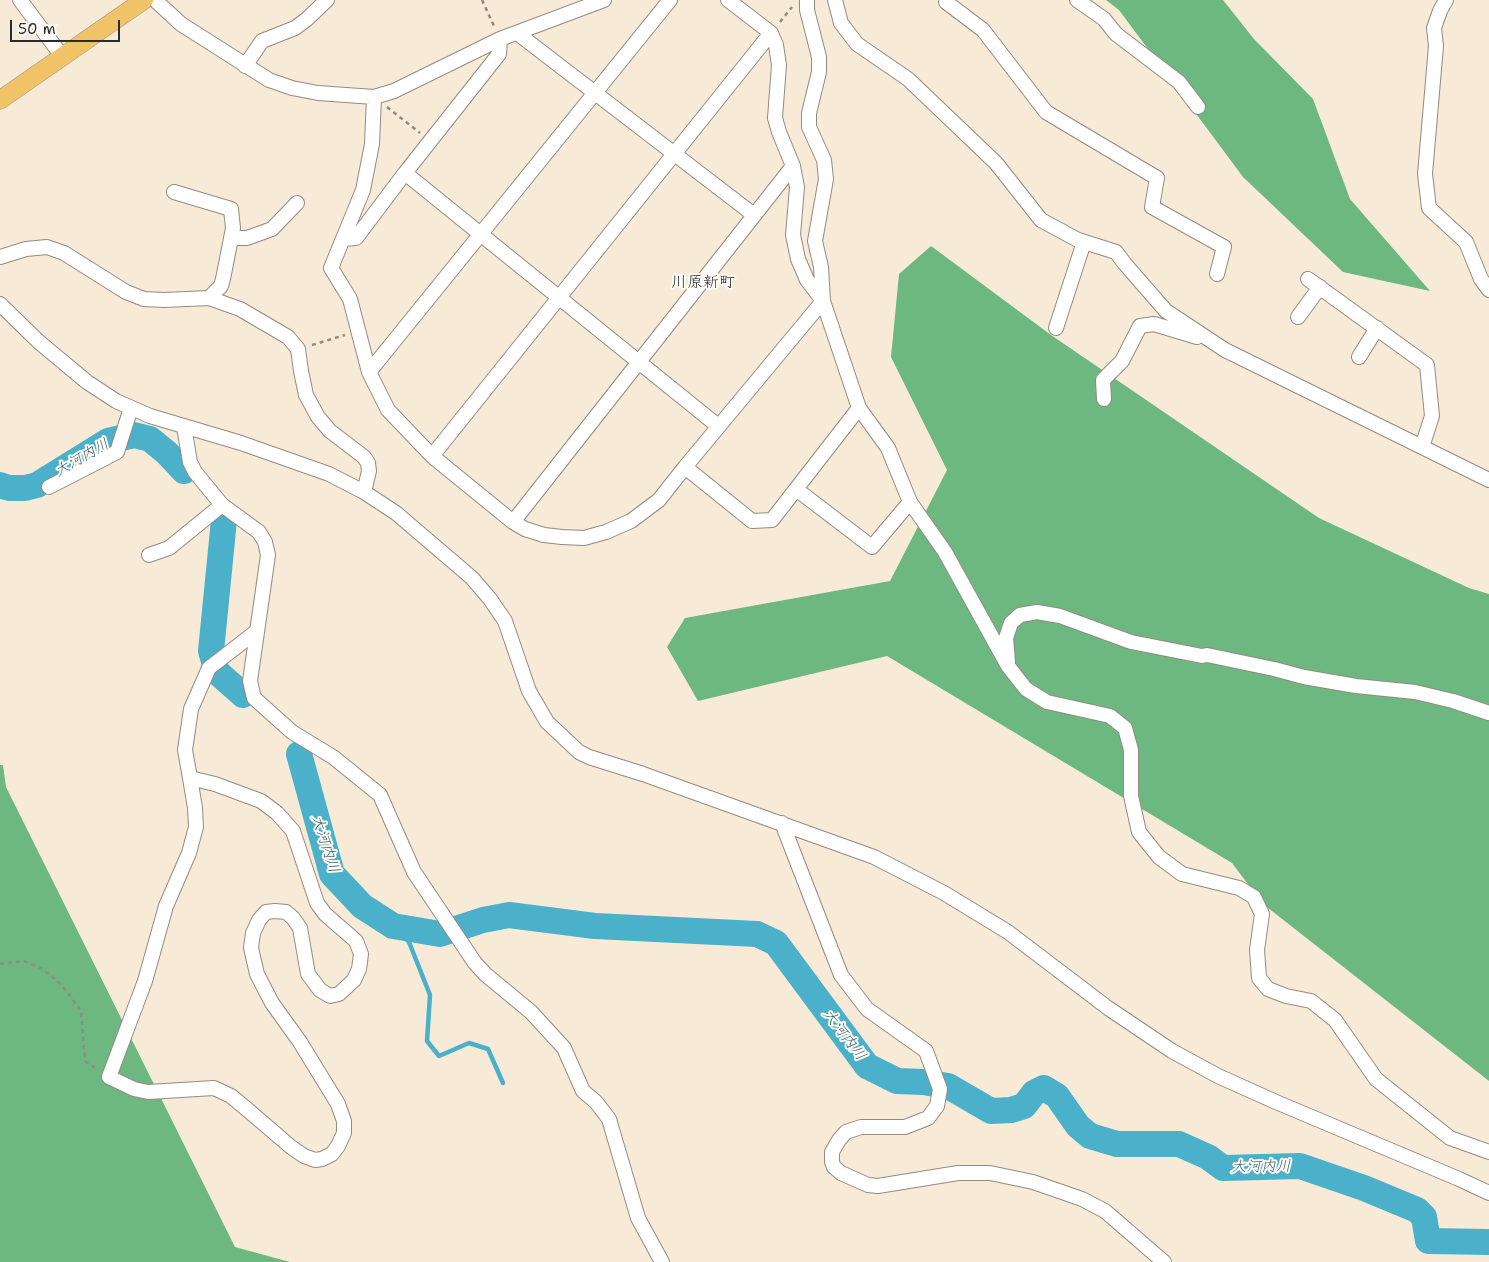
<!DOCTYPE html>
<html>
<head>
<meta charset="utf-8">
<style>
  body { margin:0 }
  #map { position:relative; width:1489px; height:1262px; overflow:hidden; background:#f7ebd8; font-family:"Shantell Sans",sans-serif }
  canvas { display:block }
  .scale { position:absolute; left:10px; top:20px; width:110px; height:22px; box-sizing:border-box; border:2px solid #2b2b2b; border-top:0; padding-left:6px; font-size:15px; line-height:18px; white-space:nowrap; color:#2b2b2b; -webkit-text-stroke:4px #fdfcf7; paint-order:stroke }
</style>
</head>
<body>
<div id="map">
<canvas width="1489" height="1262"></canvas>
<div class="scale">50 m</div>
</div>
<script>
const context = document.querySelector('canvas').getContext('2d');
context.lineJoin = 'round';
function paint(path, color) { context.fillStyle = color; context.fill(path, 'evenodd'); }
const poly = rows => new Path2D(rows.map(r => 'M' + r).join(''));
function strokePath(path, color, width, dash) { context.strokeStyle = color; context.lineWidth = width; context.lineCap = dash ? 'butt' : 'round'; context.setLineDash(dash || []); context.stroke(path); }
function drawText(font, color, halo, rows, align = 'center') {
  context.font = font + ' "Shantell Sans","Klee One",sans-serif'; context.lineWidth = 4; context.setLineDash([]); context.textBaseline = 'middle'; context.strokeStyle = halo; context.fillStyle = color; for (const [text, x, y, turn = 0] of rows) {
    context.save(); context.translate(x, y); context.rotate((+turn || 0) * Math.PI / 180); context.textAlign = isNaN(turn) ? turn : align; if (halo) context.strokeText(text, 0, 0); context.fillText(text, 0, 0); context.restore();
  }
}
const forest = poly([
  [1106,0,1223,0,1254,39,1313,99,1350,199,1430,291,1343,272,1243,177,1119,10],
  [931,246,1051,335,1319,518,1469,588,1489,594,1489,1081,1263,904,1232,863,887,656,698,701,667,647,685,618,890,581,947,470,891,357,899,274],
  [0,765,3,765,6,787,235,1247,290,1262,0,1262]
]);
const stream = poly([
  [393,926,409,942,430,995,427,1041,439,1056,469,1043,488,1049,503,1083]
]);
const river = poly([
  [0,485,9,488,25,488,37,485,108,441,134,435,150,439,167,453,184,471],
  [224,520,211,651,217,672,243,695],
  [299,754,332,874,362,906,393,926,440,934,483,920,509,915,595,926,757,934,776,943,867,1066,897,1081,923,1082,948,1086,991,1111,1011,1110,1024,1106,1034,1093,1044,1088,1057,1096,1078,1126,1090,1136,1117,1144,1179,1144,1208,1157,1223,1168,1300,1166,1364,1188,1417,1210,1424,1217,1428,1241,1489,1242]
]);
const path = poly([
  [482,0,494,26],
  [780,22,792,7],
  [387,107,420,133],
  [312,345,345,335],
  [0,964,24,961,41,968,62,985,81,1011,85,1061,98,1070]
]);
const minor = poly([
  [20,0,62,56],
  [155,0,181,24,269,80,292,88,318,93,374,97,394,91,500,39,604,0],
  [728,0,771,33,776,45,779,65,775,118,779,132,793,166,797,187,793,235,798,259,807,280,823,301],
  [835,0,841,23,857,44,908,79,996,163,1041,220,1078,240,1116,252,1125,264,1166,311,1225,350,1489,480],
  [1077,0,1104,19,1116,34,1179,82,1198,107],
  [1446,0,1440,11,1434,28,1436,46,1425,174,1429,208,1466,242,1481,279,1489,290],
  [946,2,983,30,1046,112,1157,178,1152,207,1224,247,1217,274],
  [517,33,754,215],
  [245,66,262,41,295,28,307,19,327,0],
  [374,97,372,144,363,190,331,268,350,299,369,372,388,410,432,456,513,522,525,529,544,535,562,537,584,538,606,532,631,521,659,500,685,467,823,301],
  [405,173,718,426],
  [174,192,231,209,233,228,223,279,221,286,209,298],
  [231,238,247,238,272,229,297,203],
  [343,239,356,238,405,173,499,54,500,39],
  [0,257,26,249,47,247,64,253,126,292,144,299,164,300,209,298,240,309,288,337,298,349,301,371,306,395,318,417,330,431,364,457,368,463,369,471,364,492],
  [1308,279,1427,365,1432,416,1422,447],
  [0,304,39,342,87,382,116,401,150,416,241,443,329,474,364,492,396,513,472,578,490,599,505,621,529,691,547,722,579,752,589,757,643,774,874,857,944,893,1008,932,1108,1008,1172,1051,1218,1076,1276,1102,1459,1179,1489,1193],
  [1298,317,1320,287],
  [1056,328,1084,242],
  [1359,357,1377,328],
  [369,372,670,0],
  [1104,399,1103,380,1122,361,1140,326,1154,324,1197,337],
  [859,408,888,448,910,502,945,552,1008,666,1026,689,1047,702,1110,716,1125,728,1131,750,1131,796,1139,832,1159,857,1182,874,1239,888,1254,897,1262,914,1257,950,1259,978,1268,989,1286,996,1311,1001,1335,1020,1376,1079,1450,1138,1489,1152],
  [184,427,190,462,195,472,222,505,259,532,265,542,268,555,250,681,254,698,292,732,333,757,380,795,414,872,475,963,485,974,531,1012,564,1048,583,1091,596,1102,609,1119,638,1218,662,1262],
  [432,456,771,33],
  [685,467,752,521,772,520,859,408,823,301,821,267,815,241,826,179,824,160,809,127,809,113,819,72,819,57,807,10,807,0],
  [49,487,117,452,131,408],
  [796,489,872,547,910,502],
  [513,522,793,166],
  [149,555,169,548,222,505],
  [1008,662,1006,638,1011,623,1020,615,1037,612,1060,616,1131,642,1202,656,1207,655,1274,669,1304,677,1356,686,1415,692,1453,701,1489,713],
  [190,778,195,808,196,827,189,853,166,906,145,981,109,1077,134,1089,148,1092,214,1088,231,1096,249,1111,291,1147,304,1156,315,1160,322,1159,332,1154,338,1146,344,1133,344,1121,338,1104,300,1042,272,1003,257,974,251,948,253,933,259,920,266,912,275,911,286,912,293,918,300,928,308,974,320,990,330,996,339,994,354,980,359,969,361,954,356,941,325,914,317,903,293,831,277,813,261,801,215,784,190,778,185,750,191,709,209,668,257,631],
  [782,823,841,975,867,1009,926,1051,940,1089,937,1106,928,1118,905,1127,861,1127,846,1132,839,1140,832,1152,832,1162,834,1167,841,1173,868,1185,878,1186,958,1173,990,1173,1033,1182,1082,1199,1105,1211,1164,1262]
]);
const major = poly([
  [0,100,144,0]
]);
const waterNames = [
  ["大河内川",82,458,-30],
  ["大河内川",325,844,72],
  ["大河内川",844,1035,53],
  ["大河内川",1261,1167,-1]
];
const quarterNames = [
  ["川原新町",703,283]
];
paint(forest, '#6db881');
strokePath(stream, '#4bb0ca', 4.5);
strokePath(river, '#4bb0ca', 26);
strokePath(minor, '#918b82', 16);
strokePath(major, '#918b82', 19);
strokePath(path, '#918b82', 2.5, [4, 4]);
strokePath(minor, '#fff', 14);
strokePath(major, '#f1c369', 18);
drawText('italic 15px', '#38606b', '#fdfcf7', waterNames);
drawText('16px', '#2b2b2b', '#fdfcf7', quarterNames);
</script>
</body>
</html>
